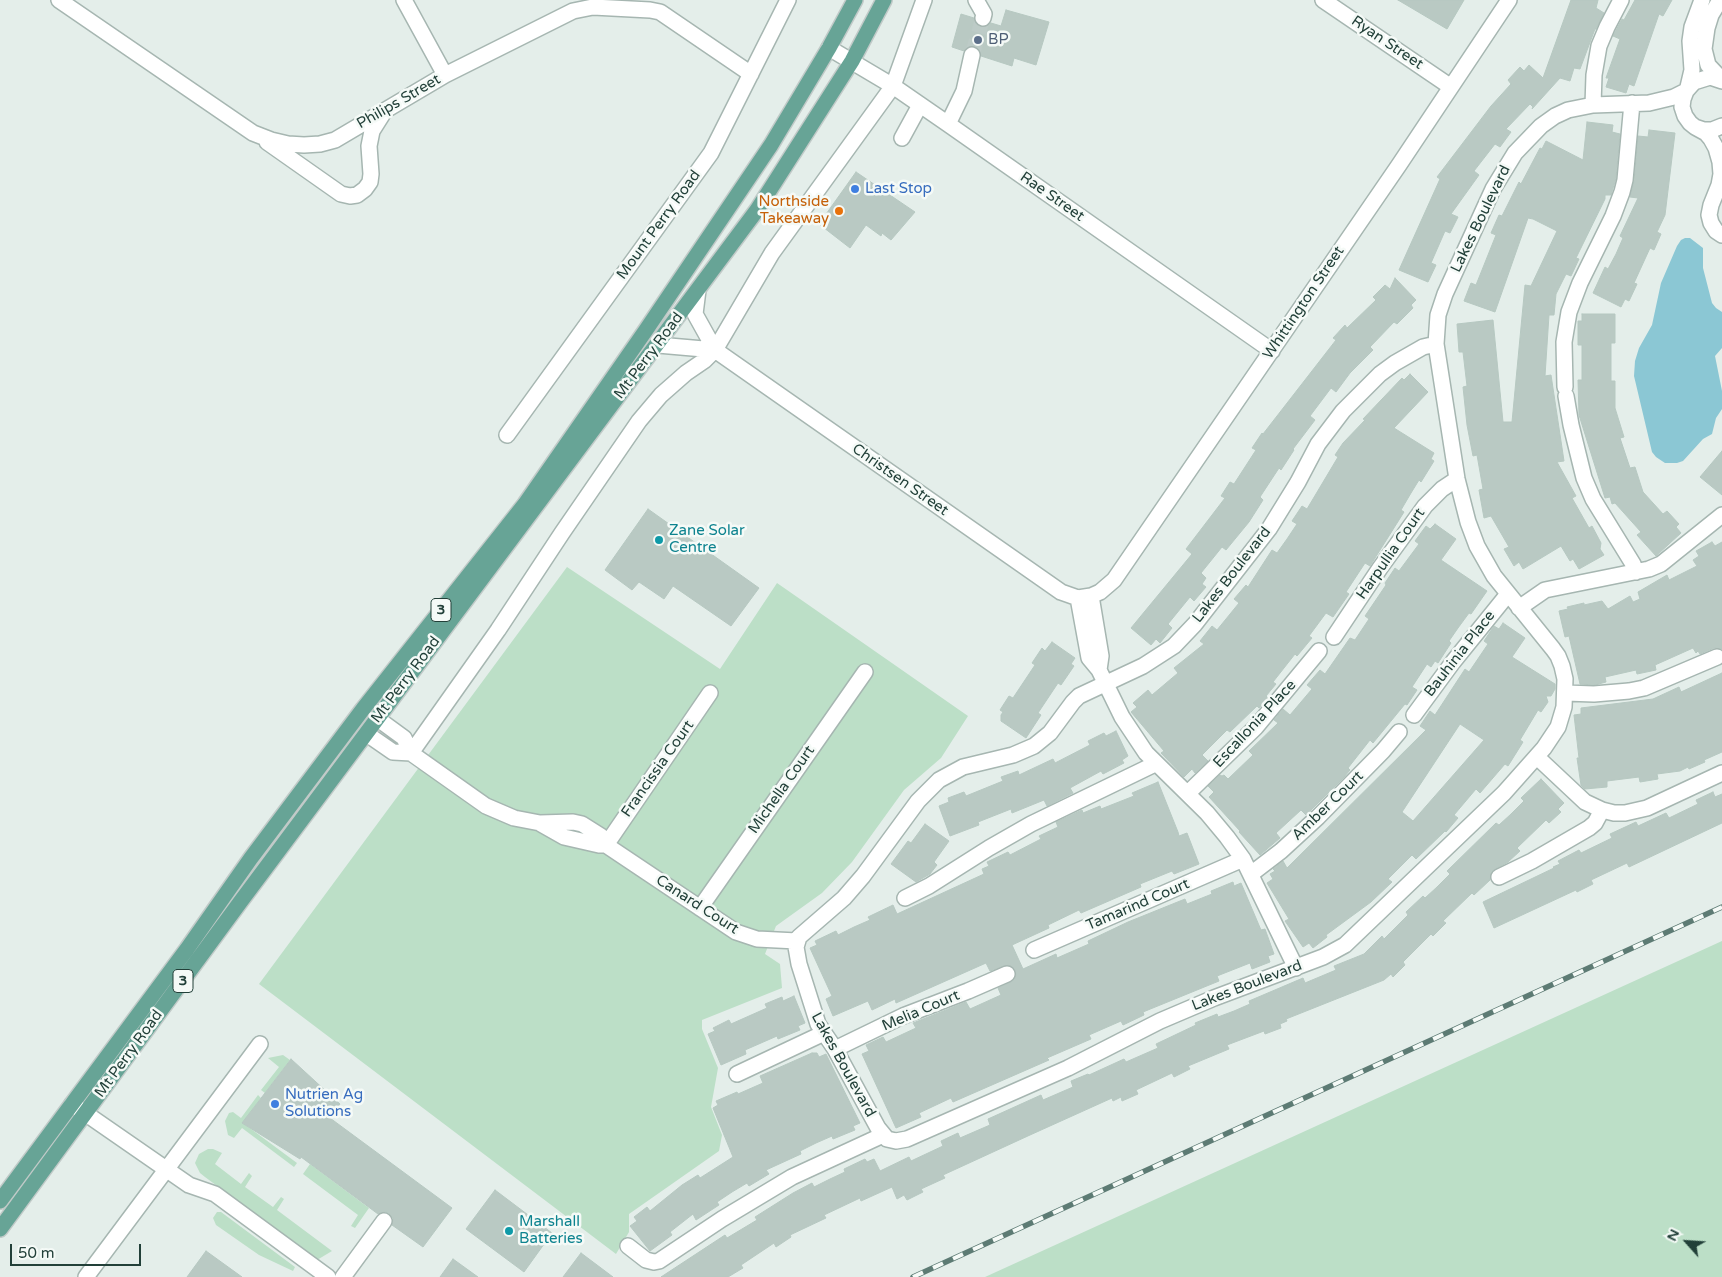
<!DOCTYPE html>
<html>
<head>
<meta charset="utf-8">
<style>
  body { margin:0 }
  #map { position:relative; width:1722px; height:1277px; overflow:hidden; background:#e4eeea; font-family:"Varela Round",sans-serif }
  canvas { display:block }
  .north { position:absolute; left:1662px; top:1217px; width:50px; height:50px; -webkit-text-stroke:4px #f5faf7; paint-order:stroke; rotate:296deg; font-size:14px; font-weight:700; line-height:20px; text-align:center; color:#224039 }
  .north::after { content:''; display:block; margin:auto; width:18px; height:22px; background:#224039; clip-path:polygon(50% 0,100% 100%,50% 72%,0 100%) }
  .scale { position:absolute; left:10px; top:1244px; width:131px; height:22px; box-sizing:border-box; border:2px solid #224039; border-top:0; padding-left:6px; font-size:15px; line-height:18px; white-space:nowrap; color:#224039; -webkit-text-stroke:4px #f5faf7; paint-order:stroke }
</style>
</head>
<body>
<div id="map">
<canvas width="1722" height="1277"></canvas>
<div class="north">N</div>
<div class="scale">50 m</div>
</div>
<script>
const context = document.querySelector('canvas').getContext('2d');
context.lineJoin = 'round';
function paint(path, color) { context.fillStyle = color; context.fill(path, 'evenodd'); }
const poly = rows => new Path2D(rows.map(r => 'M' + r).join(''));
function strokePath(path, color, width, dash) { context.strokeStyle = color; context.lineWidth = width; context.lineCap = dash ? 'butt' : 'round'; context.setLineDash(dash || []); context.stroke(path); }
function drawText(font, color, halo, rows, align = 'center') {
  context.font = font + ' "Varela Round",sans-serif'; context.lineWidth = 5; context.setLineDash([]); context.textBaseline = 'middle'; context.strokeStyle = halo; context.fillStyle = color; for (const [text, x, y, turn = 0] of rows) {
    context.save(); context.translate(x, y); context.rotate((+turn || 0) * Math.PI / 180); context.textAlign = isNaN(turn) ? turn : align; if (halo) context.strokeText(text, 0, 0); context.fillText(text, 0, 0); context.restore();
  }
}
const green = poly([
  [567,567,720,669,777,583,968,716,941,758,904,790,852,862,822,893,776,926,765,954,780,964,782,988,702,1020,702,1029,718,1068,711,1107,722,1135,719,1151,629,1214,629,1232,616,1254,259,984],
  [1722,941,1722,1277,985,1277],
  [283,1055,290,1060,265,1093,261,1090,279,1067,268,1058],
  [258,1095,261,1098,243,1123,297,1163,294,1167,242,1128,234,1138,228,1135,225,1121,229,1113,233,1112,241,1118],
  [208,1149,213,1149,222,1153,215,1164,241,1184,249,1173,252,1176,245,1187,273,1207,281,1197,284,1199,277,1210,332,1251,317,1260,205,1177,200,1173,195,1163,199,1154],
  [310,1164,369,1208,355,1228,351,1226,358,1215,303,1174],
  [217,1212,221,1212,295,1267,293,1271,259,1255,216,1225,213,1218]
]);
const water = poly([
  [1685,238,1690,238,1703,248,1703,268,1712,303,1716,308,1722,312,1722,348,1715,356,1722,391,1722,409,1716,418,1712,434,1703,439,1683,461,1677,463,1665,463,1656,457,1652,452,1634,376,1635,361,1639,348,1652,325,1661,283,1677,246,1681,240]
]);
const building = poly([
  [1398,0,1464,0,1447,29,1398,0],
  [1571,0,1598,0,1596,8,1604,13,1596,29,1595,29,1580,69,1574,68,1570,81,1560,78,1532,109,1533,107,1530,104,1506,129,1511,132,1500,147,1495,144,1474,171,1479,175,1451,214,1458,217,1450,233,1445,231,1431,263,1436,265,1428,282,1399,270,1440,179,1437,177,1491,106,1511,84,1508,80,1520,67,1524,71,1529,65,1543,78,1571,0],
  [1635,0,1672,0,1663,16,1659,14,1634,86,1629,84,1626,93,1606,87,1609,78,1606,78,1620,39,1613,36,1622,19,1624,20,1635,0],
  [1006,10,1049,22,1036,65,1014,58,1012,66,981,56,979,48,974,46,969,46,964,51,952,47,961,14,974,18,977,25,985,27,991,23,1001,26,1006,10],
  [1587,122,1613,125,1612,132,1620,134,1616,178,1611,195,1605,195,1605,199,1576,258,1579,259,1571,276,1566,274,1556,294,1554,315,1549,315,1545,376,1551,375,1564,461,1557,462,1576,496,1572,498,1589,528,1592,526,1601,543,1600,549,1604,555,1579,569,1573,559,1570,561,1561,546,1523,569,1519,562,1514,566,1504,549,1509,547,1491,516,1484,518,1479,490,1483,489,1477,455,1473,456,1467,425,1463,387,1467,386,1463,352,1459,352,1457,324,1493,320,1503,422,1512,422,1525,285,1531,286,1557,231,1533,219,1528,218,1495,312,1464,301,1471,283,1476,285,1496,235,1491,233,1499,215,1502,216,1519,182,1521,184,1540,148,1542,149,1546,141,1583,160,1587,122],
  [1649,130,1675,133,1665,215,1657,232,1661,234,1654,250,1650,248,1634,283,1637,284,1629,301,1625,299,1621,307,1593,293,1605,267,1608,269,1616,254,1623,238,1620,236,1638,198,1630,197,1634,181,1638,136,1648,137,1649,130],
  [856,172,915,212,891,240,882,233,881,236,866,225,850,248,819,224,856,172],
  [1395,278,1416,300,1411,305,1413,308,1397,324,1394,322,1370,347,1373,350,1350,373,1336,392,1331,388,1310,416,1315,420,1293,449,1294,450,1281,470,1279,468,1260,497,1263,500,1249,522,1226,550,1222,547,1201,573,1206,578,1202,584,1206,587,1194,601,1190,597,1168,624,1172,628,1160,643,1156,639,1151,645,1131,628,1192,554,1186,549,1225,498,1221,496,1230,482,1234,484,1256,450,1252,448,1262,433,1263,434,1336,340,1333,338,1345,325,1347,328,1376,300,1373,297,1385,285,1390,289,1395,278],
  [1582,314,1615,314,1615,343,1611,343,1611,381,1615,381,1615,408,1624,437,1620,438,1630,468,1635,467,1643,492,1663,514,1667,511,1679,524,1676,527,1681,533,1656,556,1637,535,1641,532,1615,503,1612,504,1610,497,1605,498,1579,415,1578,380,1582,380,1582,345,1578,345,1578,321,1582,321,1582,314],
  [1410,374,1428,392,1394,428,1434,453,1431,459,1434,461,1421,482,1419,480,1411,493,1401,510,1404,512,1370,566,1365,563,1346,592,1349,594,1333,617,1326,613,1309,636,1312,638,1297,656,1295,654,1273,682,1276,684,1266,696,1268,698,1259,708,1257,706,1230,732,1227,730,1202,755,1208,761,1195,773,1192,769,1184,777,1161,753,1164,751,1131,712,1137,707,1133,703,1148,690,1152,695,1178,673,1174,668,1204,644,1200,641,1212,626,1217,630,1239,603,1234,599,1246,585,1248,587,1272,550,1277,553,1287,539,1297,524,1292,521,1302,506,1307,509,1338,457,1335,455,1343,443,1365,420,1363,419,1402,378,1404,380,1410,374],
  [1722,451,1722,495,1700,477,1722,451],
  [648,509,759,588,731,626,673,586,664,599,639,582,632,590,605,570,648,509],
  [1435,524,1456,539,1441,560,1487,591,1471,614,1469,613,1458,628,1449,641,1451,643,1438,663,1435,661,1431,667,1427,664,1412,687,1417,690,1407,705,1405,704,1373,743,1370,740,1348,768,1350,770,1345,776,1306,815,1301,810,1276,833,1280,838,1260,855,1239,832,1240,831,1209,797,1214,792,1208,786,1220,775,1222,776,1224,775,1228,779,1253,755,1249,751,1278,723,1274,720,1283,709,1290,715,1312,689,1307,685,1320,670,1325,674,1350,638,1355,640,1369,619,1365,616,1386,585,1385,583,1395,568,1399,571,1419,544,1415,541,1426,526,1430,529,1435,524],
  [1712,542,1715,546,1722,542,1722,649,1714,648,1700,654,1698,651,1696,653,1693,648,1655,665,1656,670,1637,674,1636,670,1605,677,1606,682,1595,685,1580,684,1569,636,1565,637,1559,611,1568,609,1567,607,1584,603,1584,605,1602,601,1608,609,1630,596,1633,602,1640,599,1638,592,1667,575,1669,580,1697,566,1693,560,1699,556,1696,551,1712,542],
  [1503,623,1525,638,1512,657,1555,684,1555,689,1551,696,1546,696,1548,702,1541,712,1538,710,1520,740,1523,742,1508,766,1505,764,1480,793,1476,789,1454,815,1458,818,1446,832,1445,831,1416,859,1412,855,1388,879,1392,882,1371,902,1326,935,1327,937,1313,948,1309,943,1303,947,1285,921,1289,919,1267,883,1273,879,1270,874,1275,871,1273,869,1283,861,1287,868,1426,730,1420,726,1430,711,1435,715,1465,669,1469,672,1488,644,1484,641,1494,626,1499,629,1503,623],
  [1460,724,1484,740,1413,821,1402,812,1460,724],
  [1052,642,1075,658,1071,664,1074,666,1061,685,1058,683,1038,713,1041,715,1026,738,1001,721,1001,715,1003,712,1000,710,1009,696,1013,698,1035,665,1032,663,1042,648,1045,651,1052,642],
  [1722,673,1722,752,1704,760,1705,762,1689,769,1688,767,1680,771,1657,774,1658,779,1640,782,1639,777,1607,781,1607,787,1585,789,1581,785,1577,758,1579,758,1574,715,1581,714,1581,708,1653,699,1679,687,1681,692,1722,673],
  [1116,731,1128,756,1122,760,1124,763,1103,774,1101,771,1070,788,1073,793,1047,806,1044,800,1012,813,1011,809,978,822,979,825,950,836,939,806,949,802,948,798,964,792,966,796,1003,781,1001,777,1018,771,1019,775,1053,759,1055,763,1090,745,1088,741,1104,733,1106,736,1116,731],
  [1541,779,1564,803,1558,809,1561,812,1549,823,1546,820,1517,848,1520,851,1508,862,1492,871,1490,880,1474,895,1472,893,1443,921,1446,923,1433,936,1431,934,1403,962,1405,965,1393,977,1391,974,1384,980,1286,1019,1287,1021,1280,1024,1281,1028,1265,1034,1264,1031,1227,1045,1229,1049,1188,1066,1190,1069,1174,1077,1172,1073,1136,1090,1138,1094,1122,1101,1121,1097,1113,1101,1112,1098,1030,1135,943,1175,945,1178,921,1189,923,1192,907,1200,904,1195,897,1199,892,1187,861,1201,860,1198,824,1215,826,1218,790,1235,791,1237,776,1247,774,1243,741,1265,743,1268,728,1277,661,1277,725,1235,727,1238,757,1220,755,1217,793,1193,812,1183,814,1187,830,1179,845,1172,844,1169,865,1159,867,1162,874,1159,880,1171,909,1157,911,1161,943,1146,941,1141,958,1133,960,1138,990,1125,988,1119,1041,1095,1043,1100,1073,1087,1071,1081,1088,1074,1089,1075,1124,1059,1126,1062,1158,1048,1156,1044,1196,1025,1195,1023,1217,1014,1218,1017,1234,1011,1250,1004,1249,1001,1303,978,1305,983,1336,970,1334,966,1364,954,1382,936,1384,939,1408,915,1406,912,1423,896,1425,898,1437,887,1450,874,1447,871,1496,823,1499,825,1511,814,1524,801,1521,798,1541,779],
  [1158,782,1178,832,1179,836,1187,833,1199,864,1174,874,1172,871,1140,884,1141,887,1081,913,1079,910,1048,925,1049,928,1012,945,1023,969,1056,954,1057,958,1089,944,1088,941,1128,922,1185,899,1187,904,1212,894,1211,891,1233,882,1234,886,1241,883,1261,930,1265,929,1274,954,1268,956,1270,962,1252,969,1250,963,1217,976,1219,981,1143,1012,1144,1015,1123,1025,1121,1021,1089,1035,1091,1039,1047,1058,1049,1060,953,1102,951,1098,919,1113,921,1117,896,1128,862,1054,869,1051,866,1045,883,1037,886,1042,916,1028,913,1023,966,1002,970,1009,1001,995,998,988,1014,980,1016,975,1015,970,1008,965,990,971,986,963,896,1003,895,999,872,1010,868,1001,833,1016,826,999,832,996,810,948,817,945,815,941,836,931,838,935,854,927,870,920,868,917,893,905,897,914,984,874,982,869,989,866,987,862,1008,852,1010,855,1041,839,1039,836,1058,827,1056,822,1082,810,1083,813,1100,806,1101,809,1134,796,1132,793,1158,782],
  [1713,792,1715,797,1722,794,1722,823,1629,867,1627,863,1591,880,1593,884,1577,892,1576,890,1494,928,1483,902,1554,868,1553,867,1560,864,1558,861,1579,850,1581,853,1612,838,1610,834,1636,822,1638,826,1666,813,1669,818,1698,804,1696,800,1713,792],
  [925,824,949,841,934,862,937,865,930,874,916,882,891,864,908,841,911,843,925,824],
  [794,996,805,1023,798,1026,800,1030,778,1039,777,1036,745,1050,746,1054,721,1065,708,1034,715,1031,713,1028,729,1020,731,1024,767,1008,765,1004,782,997,783,1001,794,996],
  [812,1053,817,1053,819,1057,826,1054,860,1123,853,1126,855,1130,833,1139,832,1136,816,1143,800,1151,801,1154,766,1170,769,1174,749,1186,747,1183,732,1192,717,1202,719,1205,696,1220,693,1214,670,1232,672,1235,650,1251,630,1226,637,1221,634,1217,647,1207,650,1211,682,1185,698,1175,700,1178,733,1157,713,1108,718,1105,716,1101,737,1092,738,1094,763,1083,760,1076,812,1053],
  [291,1059,340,1104,330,1118,452,1208,423,1247,392,1225,393,1218,389,1213,385,1212,378,1214,301,1157,300,1159,242,1123,291,1059],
  [495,1190,552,1233,524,1272,466,1229,495,1190],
  [206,1251,242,1277,187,1277,206,1251],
  [581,1253,613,1277,563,1277,581,1253],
  [453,1259,478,1277,440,1277,453,1259]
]);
const minorTunnel = poly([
  [972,55,983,18]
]);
const minor = poly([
  [59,0,253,133,271,140,288,144,304,145,320,144,335,140,445,75,573,11,593,7,650,10,660,12,751,74],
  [404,0,445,75],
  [976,0,984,14,983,18],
  [1323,0,1451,87],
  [1720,0,1711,15,1707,28,1704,49,1708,65,1722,80],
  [829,48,893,86,948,124,1272,351],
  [1722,81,1710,77,1694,82,1686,91,1683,99,1682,107,1685,116,1690,123,1695,127,1704,130,1712,130,1722,126],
  [1688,87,1692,70,1690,41,1692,27,1702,0],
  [1593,105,1594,75,1599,46,1607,27,1621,0],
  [948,124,964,91,972,55],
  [1695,127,1706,133,1711,139,1716,148,1720,162,1721,174,1719,185,1711,205,1709,215,1711,223,1716,231,1722,235],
  [902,138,920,105],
  [267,142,341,194,350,196,357,195,365,189,370,182,371,174,369,146,372,131,384,112],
  [698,290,695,314,715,350,1061,592,1078,598,1091,596,1100,592,1114,580,1399,165,1509,0],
  [1436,344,1423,347,1395,363,1380,374,1343,411,1318,444,1298,482,1269,529,1195,624,1174,646,1143,666,1079,696,1073,702,1050,733,1034,746,1013,755,963,767,939,780,918,801,863,876,844,898,799,937,796,947,799,964,818,1024,835,1049,878,1128,887,1139,896,1141,907,1139,1068,1068,1160,1021,1214,998,1323,957,1345,945,1504,793,1544,748,1558,727,1564,707,1565,679,1562,666,1558,656,1553,649,1494,576,1477,546,1468,522,1457,479,1436,344,1438,315,1445,294,1493,189,1515,153,1541,126,1555,116,1568,110,1593,105,1649,103,1674,97,1686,91],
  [658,345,715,350],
  [1565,387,1564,342,1569,312,1580,283,1613,216,1622,192,1625,180,1632,103],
  [1566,396,1571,425,1584,478,1593,499,1633,564,1636,572],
  [507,435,711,153,788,0],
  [1078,598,1089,658,1099,670,1101,656,1091,596],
  [1519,608,1545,590,1649,569,1661,564,1722,515],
  [1334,637,1380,568,1425,506,1442,489,1457,479],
  [1099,670,1122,717,1146,753,1207,813,1227,837,1243,859,1296,968],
  [1566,693,1594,694,1629,691,1644,688,1717,657],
  [1414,715,1453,662,1508,594],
  [378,719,404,738,411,753,486,806,514,818,540,823,573,822,582,824,601,836,606,845,736,932,757,939,797,941],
  [367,734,393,752,411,753],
  [411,753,498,630,562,533,639,421,661,395,686,373,705,360,715,350,772,253,893,86,924,0],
  [1537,757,1585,802,1602,810,1614,813,1625,813,1647,808,1722,773],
  [1188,793,1256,727,1319,651],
  [541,824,564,837,599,845,606,845],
  [606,845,710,693],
  [1251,874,1281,851,1318,817,1383,751,1399,732],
  [1499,877,1532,861,1589,828,1595,823,1602,810],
  [905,898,929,886,989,848,1031,824,1155,764],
  [700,908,865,672],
  [1034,950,1243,859],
  [835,1049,903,1016,968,991,1007,974],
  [737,1074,824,1033],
  [72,1104,189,1185,215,1194,328,1277],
  [628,1246,646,1260,654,1262,659,1261,722,1219,792,1177,883,1135],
  [86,1277,260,1044],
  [343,1277,384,1221]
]);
const major = poly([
  [0,1201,187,949,251,858,363,709,525,504,646,330,771,145,829,48,855,0],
  [0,1229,241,901,757,210,852,61,884,0]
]);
const rail = poly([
  [913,1277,1722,907]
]);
const markers = [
  [978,40,5,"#5c6f8a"],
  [855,189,5,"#3f7fe0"],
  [839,211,5,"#e8710a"],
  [659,540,5,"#0f9aa8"],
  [275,1104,5,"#3f7fe0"],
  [509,1231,5,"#0f9aa8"]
];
const shields = [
  [441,610,20],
  [183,981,20]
];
const shieldNames = [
  ["3",441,610],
  ["3",183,981]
];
const serviceNames = [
  ["BP",988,40]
];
const streetNames = [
  ["Ryan Street",1387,43,34],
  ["Philips Street",399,102,-30],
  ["Rae Street",1052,197,35],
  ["Lakes Boulevard",1481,219,-64],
  ["Mount Perry Road",659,225,-54],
  ["Whittington Street",1304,303,-56],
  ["Mt Perry Road",649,356,-53],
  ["Christsen Street",900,480,35],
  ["Harpullia Court",1391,554,-55],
  ["Lakes Boulevard",1232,575,-52],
  ["Bauhinia Place",1460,654,-52],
  ["Mt Perry Road",406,680,-53],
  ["Escallonia Place",1255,724,-47],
  ["Francissia Court",658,769,-55],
  ["Michella Court",782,790,-55],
  ["Amber Court",1328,806,-44],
  ["Canard Court",697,905,33],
  ["Tamarind Court",1138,905,-23],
  ["Lakes Boulevard",1247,986,-21],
  ["Melia Court",921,1011,-23],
  ["Mt Perry Road",129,1054,-54],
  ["Lakes Boulevard",843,1065,61]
];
const shopNames = [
  ["Last Stop",865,189],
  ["Nutrien Ag",285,1095],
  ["Solutions",285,1112]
];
const foodNames = [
  ["Northside",829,202],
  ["Takeaway",829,219]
];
const cultureNames = [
  ["Zane Solar",669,531],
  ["Centre",669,548],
  ["Marshall",519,1222],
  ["Batteries",519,1239]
];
paint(green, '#bcdfc7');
paint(water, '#8bc7d4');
paint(building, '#b9c9c3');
strokePath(building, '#b6c8c1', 1);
strokePath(minorTunnel, '#bdcbc7', 15, [15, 8]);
strokePath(minor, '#a6b6b1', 18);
strokePath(major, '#c1cac8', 18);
strokePath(minor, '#fff', 15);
strokePath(major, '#67a496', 15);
strokePath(rail, '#5d7b74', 5.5);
strokePath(rail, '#f5faf7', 4, [11]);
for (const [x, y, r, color] of markers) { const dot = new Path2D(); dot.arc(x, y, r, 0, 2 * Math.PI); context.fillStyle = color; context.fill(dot); strokePath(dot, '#f5faf7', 2); }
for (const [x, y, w] of shields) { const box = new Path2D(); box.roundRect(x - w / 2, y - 11.5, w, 23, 4); context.fillStyle = '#f5faf7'; context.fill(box); strokePath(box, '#224039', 1); }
drawText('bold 14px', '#224039', null, shieldNames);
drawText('15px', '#4e5e75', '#f5faf7', serviceNames, 'left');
drawText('15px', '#224039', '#f5faf7', streetNames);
drawText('15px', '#366cbe', '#f5faf7', shopNames, 'left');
drawText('15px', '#c56008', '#f5faf7', foodNames, 'right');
drawText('15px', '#0d838f', '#f5faf7', cultureNames, 'left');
</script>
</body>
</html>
